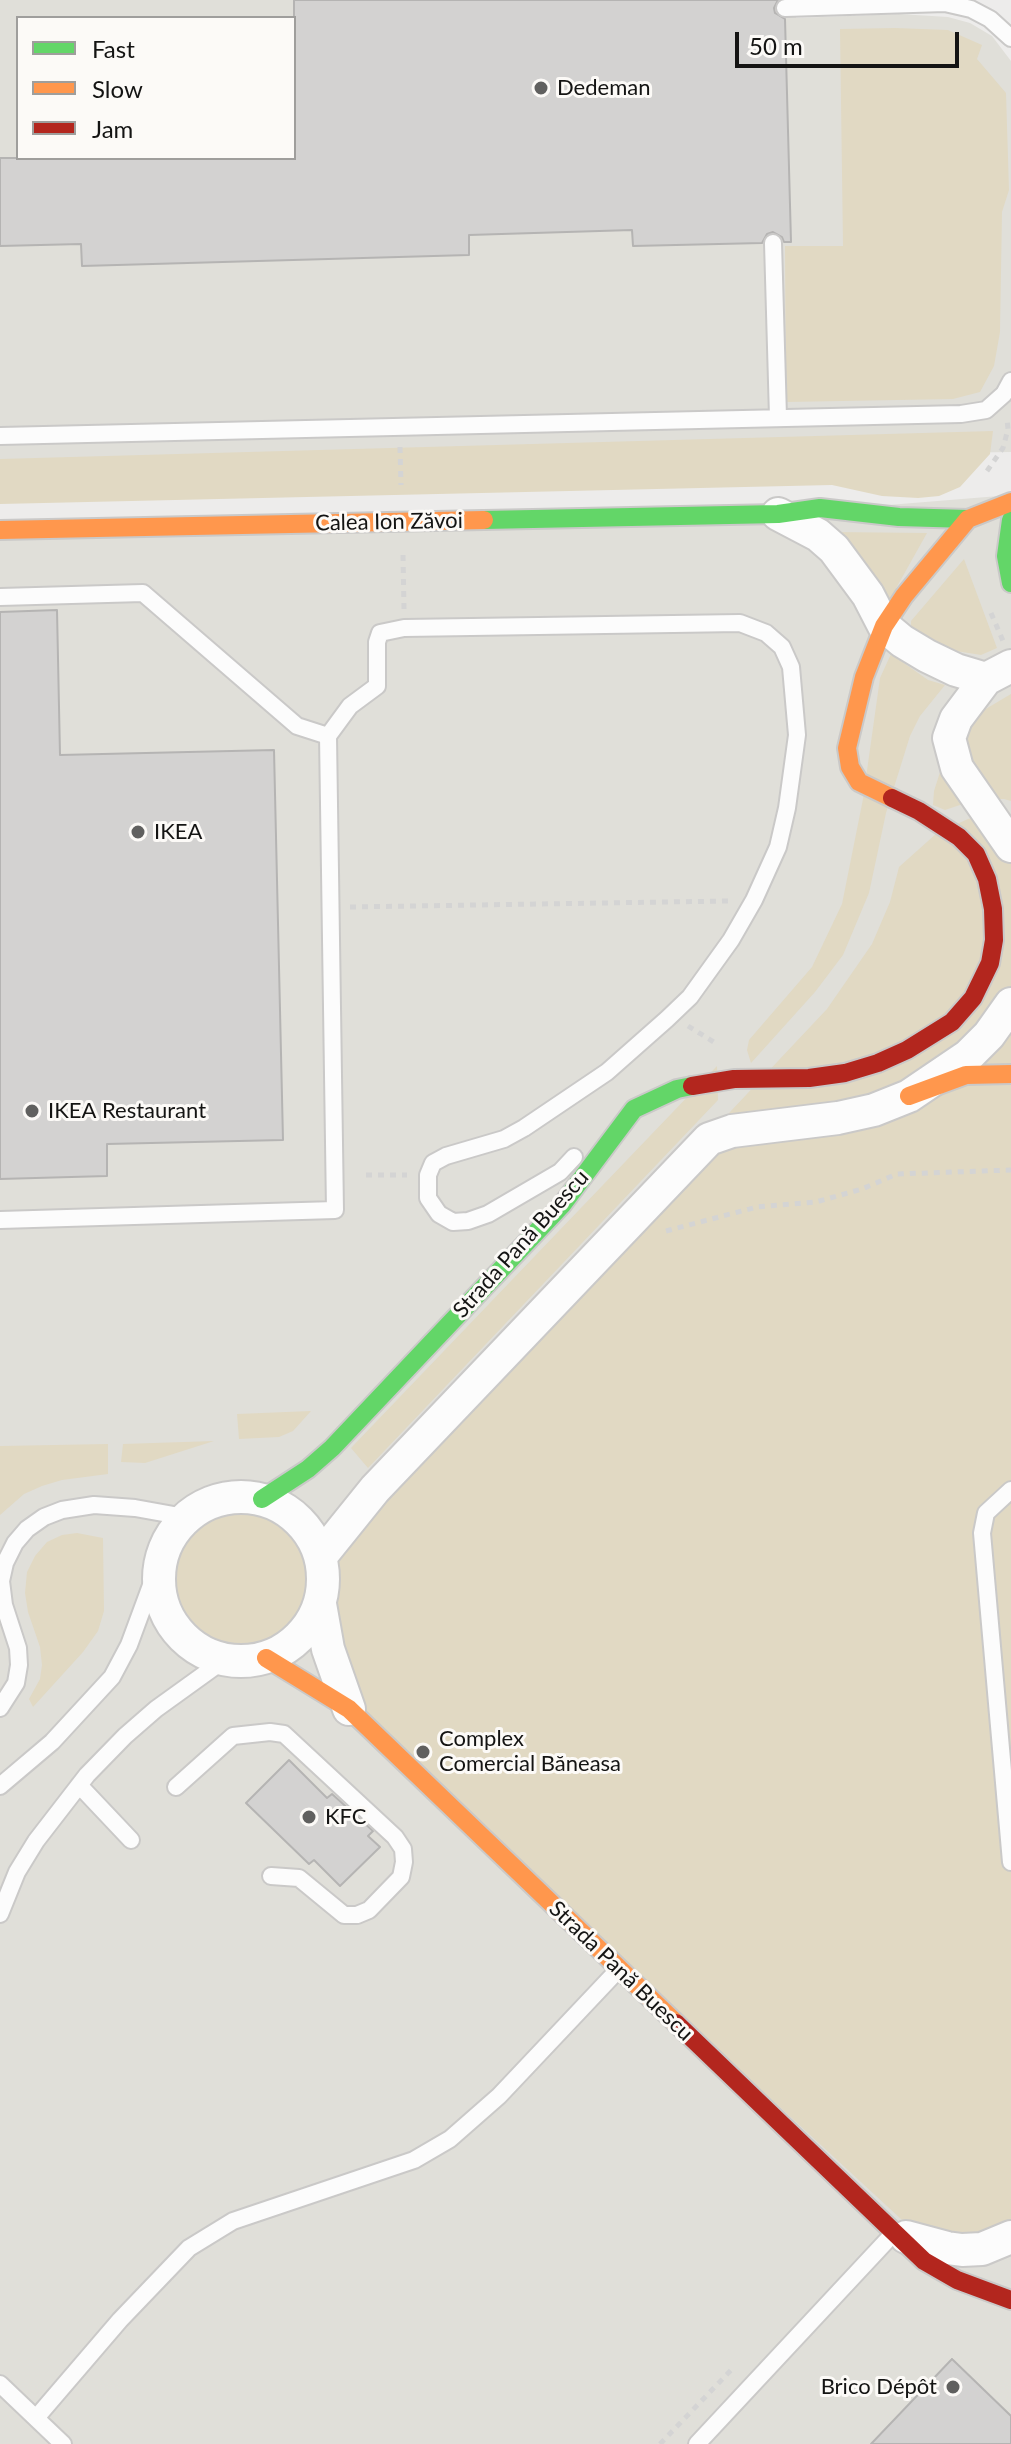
<!DOCTYPE html>
<html>
<head>
<meta charset="utf-8">
<style>
  body { margin:0 }
  #map { position:relative; width:1011px; height:2444px; overflow:hidden; background:#edeceb; font-family:Lato,sans-serif }
  canvas { display:block }
  .legend { position:absolute; left:16px; top:16px; width:280px; height:144px; box-sizing:border-box; background:#fcfaf7; border:2px solid #9f9e9c; margin:0; padding:10px 14px; list-style:none; font-size:24px; color:#141413 }
  .legend li { display:flex; align-items:center; gap:16px; height:40px }
  .legend b { width:40px; border:2px solid #9f9e9c }
  .scale { position:absolute; left:735px; top:32px; width:224px; height:36px; box-sizing:border-box; border:4px solid #141413; border-top:0; padding-left:10px; font-size:24px; line-height:28px; white-space:nowrap; color:#141413; -webkit-text-stroke:6px #fcfaf7; paint-order:stroke }
</style>
</head>
<body>
<div id="map">
<canvas width="1011" height="2444"></canvas>
<ul class="legend">
<li><b style="height:10px;background:#63d668"></b>Fast</li>
<li><b style="height:10px;background:#ff974d"></b>Slow</li>
<li><b style="height:10px;background:#b3261e"></b>Jam</li>
</ul>
<div class="scale">50 m</div>
</div>
<script>
const context = document.querySelector('canvas').getContext('2d');
context.lineJoin = 'round';
function paint(path, color) { context.fillStyle = color; context.fill(path, 'evenodd'); }
const poly = rows => new Path2D(rows.map(r => 'M' + r).join(''));
function strokePath(path, color, width, dash) { context.strokeStyle = color; context.lineWidth = width; context.lineCap = dash ? 'butt' : 'round'; context.setLineDash(dash || []); context.stroke(path); }
function drawText(font, color, halo, rows, align = 'center') {
  context.font = font + ' Lato,sans-serif'; context.lineWidth = 6; context.setLineDash([]); context.textBaseline = 'middle'; context.strokeStyle = halo; context.fillStyle = color; for (const [text, x, y, turn = 0] of rows) {
    context.save(); context.translate(x, y); context.rotate((+turn || 0) * Math.PI / 180); context.textAlign = isNaN(turn) ? turn : align; if (halo) context.strokeText(text, 0, 0); context.fillText(text, 0, 0); context.restore();
  }
}
const built = poly([
  [0,0,796,0,796,18,899,14,948,17,970,23,992,36,1011,61,1011,452,0,468],
  [18,18,294,18,294,158,18,158],
  [1011,495,1011,2444,0,2444,0,530,778,514]
]);
const green = poly([
  [895,28,948,30,982,45,977,59,1006,93,1009,190,1002,212,1000,332,994,366,980,392,953,399,786,402,785,246,843,246,840,29],
  [993,431,990,454,960,487,939,496,918,498,882,496,832,485,0,504,0,459],
  [831,532,927,533,890,599],
  [964,559,997,648,981,655,956,651,929,641,911,627,911,621],
  [891,654,928,680,945,685,920,716,910,736,886,813,869,893,843,955,815,992,751,1063,747,1050,749,1040,812,967,842,904,863,799,880,678],
  [1011,694,1011,801,1004,799,978,799,945,810,933,805,934,791,942,766,957,738,984,710],
  [982,816,1011,821,1011,2237,927,2243,349,1709,320,1604,324,1576,321,1556,375,1489,827,1009,872,944,890,902,899,867,937,833,968,819],
  [717,1066,718,1100,368,1468,351,1448],
  [311,1411,293,1431,279,1437,239,1439,237,1414],
  [214,1441,145,1463,121,1462,123,1444],
  [108,1444,108,1474,62,1480,42,1486,24,1494,0,1515,0,1446],
  '176 1579a65 65 0 1 1 130 0a65 65 0 1 1-130 0Z',
  [77,1533,103,1538,104,1611,98,1631,83,1652,33,1707,29,1699,40,1679,42,1665,40,1647,28,1612,25,1593,27,1572,35,1556,47,1542,62,1535]
]);
const building = poly([
  [294,0,778,0,774,8,775,13,785,19,791,242,784,242,782,237,773,232,767,234,762,243,633,246,632,230,469,235,469,255,82,266,81,244,0,246,0,158,294,158,294,0],
  [57,610,60,755,274,750,283,1140,107,1144,107,1176,0,1179,0,612,57,610],
  [289,1760,327,1798,332,1794,373,1831,368,1836,380,1847,340,1886,314,1860,309,1864,246,1803,289,1760],
  [952,2359,1011,2416,1011,2444,871,2444,952,2359]
]);
const path = poly([
  [400,447,401,485],
  [987,471,1003,448,1008,429,1007,419],
  [403,555,404,609],
  [991,613,1003,641],
  [350,907,728,901],
  [688,1026,717,1044],
  [366,1175,407,1175],
  [666,1231,757,1207,816,1202,862,1189,897,1174,1011,1170],
  [660,2444,734,2367]
]);
const lane = poly([
  [785,8,945,3,971,9,990,19,1011,38],
  [773,243,778,417],
  [0,436,961,414,986,410,1004,394,1011,381],
  [0,597,143,593,297,726,328,736],
  [0,1220,335,1210,328,736,350,706,377,686,377,642,380,633,404,628,740,623,766,633,782,647,791,667,797,735,787,808,778,847,754,900,731,940,690,997,667,1019,607,1072,524,1128,504,1139,446,1156,433,1163,428,1175,428,1198,439,1214,453,1222,468,1221,488,1214,560,1172,574,1157],
  [1011,1490,986,1513,982,1533,1011,1862],
  [0,1708,16,1683,19,1665,18,1648,4,1605,1,1581,5,1563,15,1543,27,1529,44,1517,62,1510,94,1505,135,1508,185,1517],
  [79,1785,131,1840],
  [0,1786,52,1742,112,1677,129,1645,160,1561],
  [176,1787,233,1736,270,1732,284,1734,395,1837,403,1849,404,1862,401,1877,369,1910,357,1915,344,1915,299,1878,271,1876],
  [0,1914,17,1872,36,1841,87,1775,125,1736,156,1709,224,1660],
  [0,2384,63,2444],
  [36,2418,120,2320,189,2248,233,2221,414,2160,450,2139,499,2096,618,1970],
  [697,2444,892,2235]
]);
const street = poly([
  [778,514,818,535,834,549,868,595,884,626,902,641,927,656,956,670,986,679],
  [1011,666,986,679,956,719,949,738,957,768,1011,846],
  '159 1579a82 82 0 1 1 164 0a82 82 0 1 1-164 0Z',
  [321,1556,375,1489,709,1139,732,1131,838,1118,874,1110,909,1096,968,1056,989,1035,1011,1004],
  [320,1604,328,1649,349,1709],
  [906,2237,947,2248,962,2250,982,2249,1011,2237]
]);
const fast = poly([
  [484,520,778,514,820,508,899,517,968,519],
  [1011,520,1006,556,1011,583],
  [262,1499,308,1469,332,1448,562,1205,634,1109,677,1089,692,1086]
]);
const slow = poly([
  [0,530,484,520],
  [892,798,859,782,850,767,847,748,864,677,884,626,904,596,968,519,1011,502],
  [909,1096,966,1075,1011,1074],
  [266,1658,349,1709,676,2023]
]);
const jam = poly([
  [692,1086,734,1079,809,1078,845,1073,878,1063,907,1050,952,1022,973,998,990,963,994,940,993,909,987,879,976,854,959,837,919,811,892,798],
  [676,2023,924,2261,957,2280,1011,2300]
]);
const markers = [
  [541,88,8,"#60605f"],
  [138,832,8,"#60605f"],
  [32,1111,8,"#60605f"],
  [423,1752,8,"#60605f"],
  [309,1817,8,"#60605f"],
  [953,2387,8,"#60605f"]
];
const poiNames = [
  ["Dedeman",557,88],
  ["IKEA",154,832],
  ["IKEA Restaurant",48,1111],
  ["Complex",439,1739],
  ["Comercial Băneasa",439,1764],
  ["KFC",325,1817],
  ["Brico Dépôt",937,2387,"right"]
];
const streetNames = [
  ["Calea Ion Zăvoi",389,522,-1],
  ["Strada Pană Buescu",521,1244,-48],
  ["Strada Pană Buescu",621,1971,44]
];
paint(built, '#e0dfd9');
paint(green, '#e1d9c3');
paint(building, '#d3d2d1');
strokePath(building, '#b5b4b3', 2);
strokePath(lane, '#cac9c8', 20);
strokePath(street, '#cac9c8', 36);
strokePath(fast, '#cac9c8', 22);
strokePath(slow, '#cac9c8', 22);
strokePath(jam, '#cac9c8', 22);
strokePath(path, '#d4d4d4', 5, [6, 6]);
strokePath(lane, '#fcfcfc', 16);
strokePath(street, '#fcfcfc', 32);
strokePath(fast, '#63d668', 18);
strokePath(slow, '#ff974d', 18);
strokePath(jam, '#b3261e', 18);
for (const [x, y, r, color] of markers) { const dot = new Path2D(); dot.arc(x, y, r, 0, 2 * Math.PI); context.fillStyle = color; context.fill(dot); strokePath(dot, '#fcfaf7', 3); }
drawText('22px', '#141413', '#fcfaf7', poiNames, 'left');
drawText('22px', '#141413', '#fcfaf7', streetNames);
</script>
</body>
</html>
